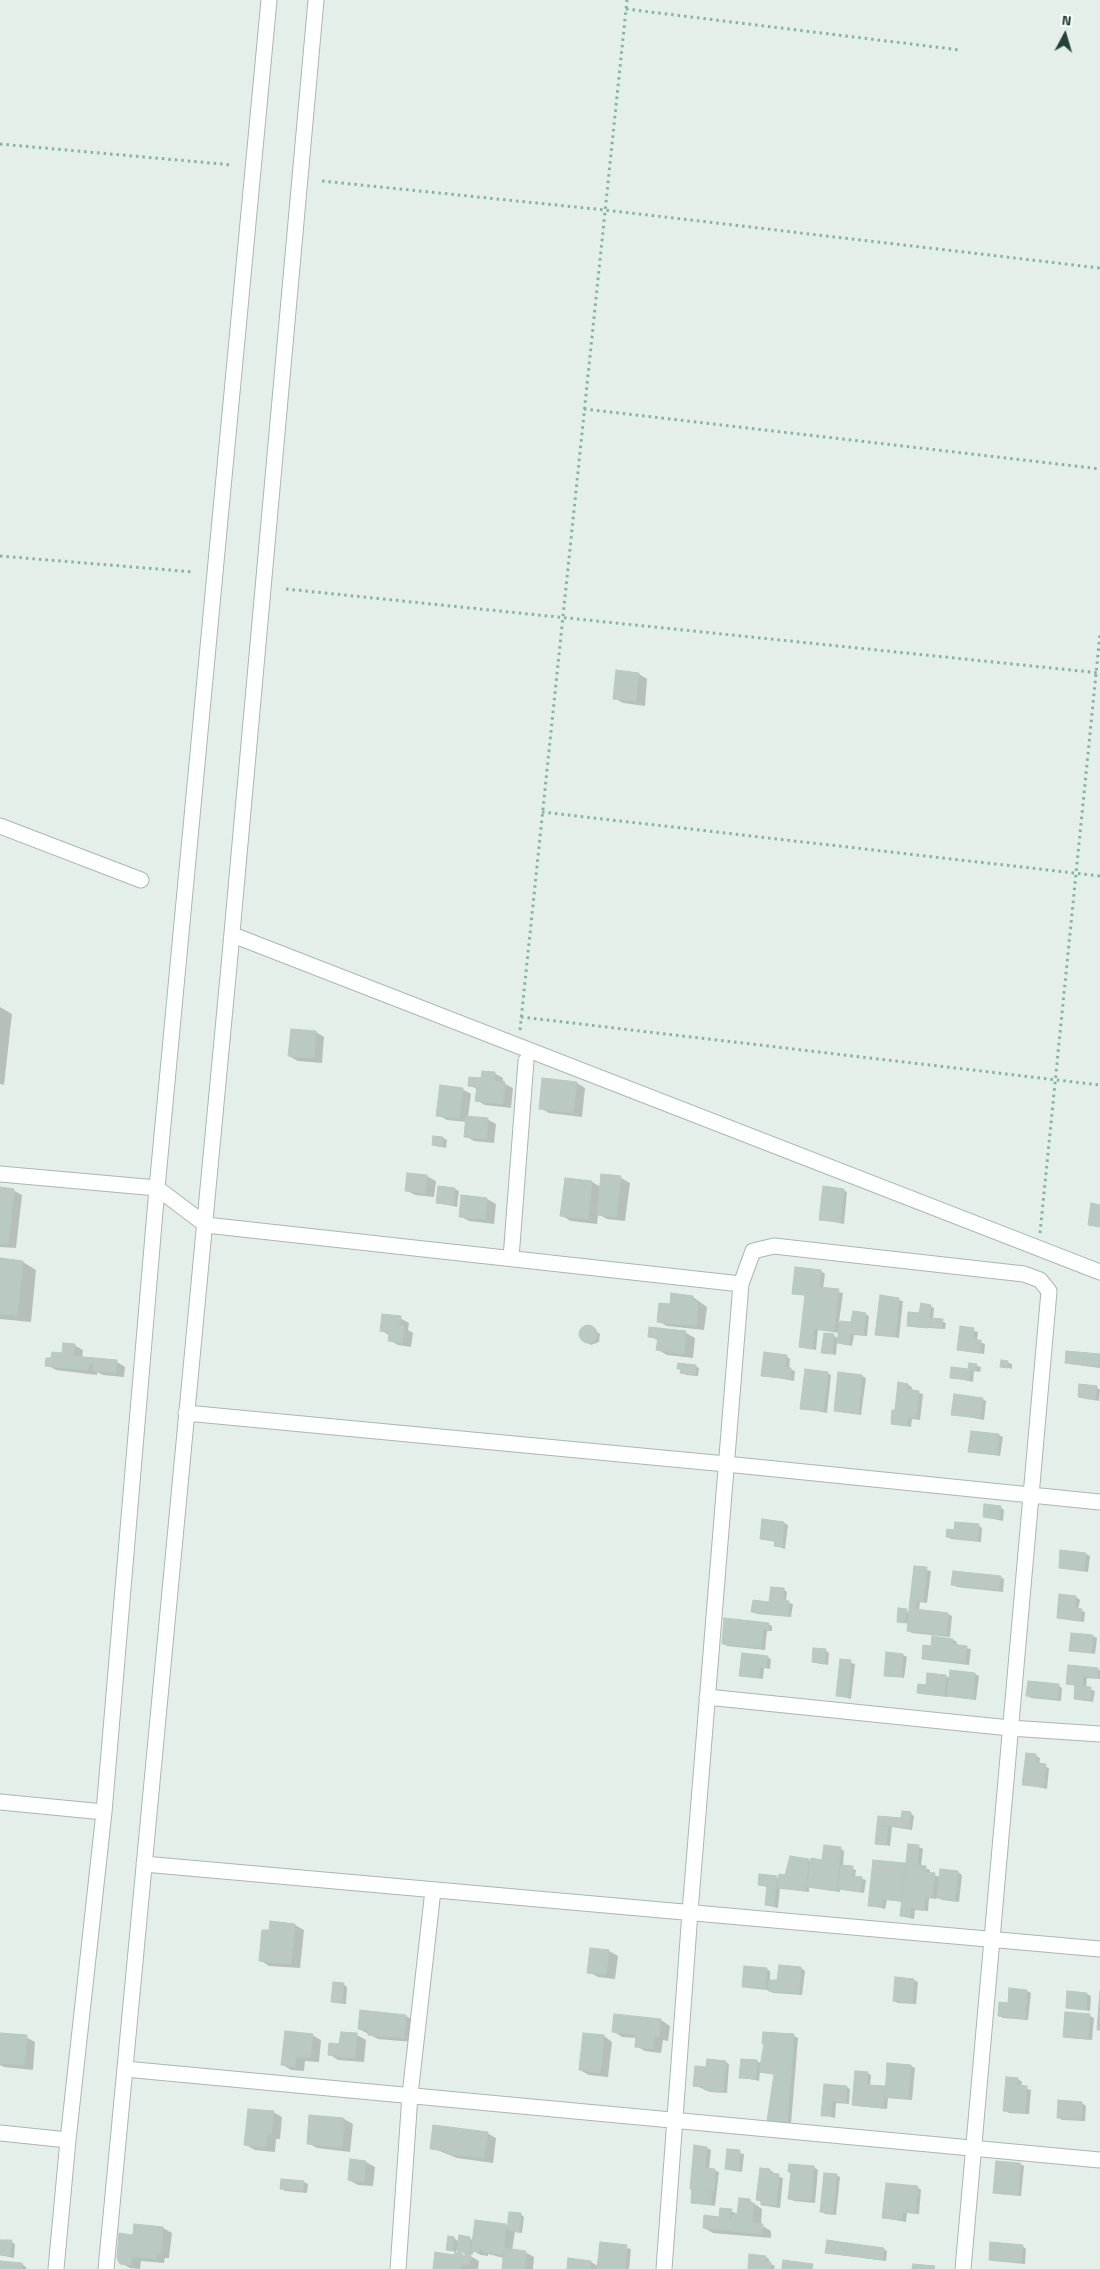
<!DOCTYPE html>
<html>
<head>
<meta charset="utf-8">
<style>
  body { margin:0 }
  #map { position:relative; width:1100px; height:2269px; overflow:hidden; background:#e5efea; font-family:"Titillium Web",sans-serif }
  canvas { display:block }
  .north { position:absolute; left:1040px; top:10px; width:50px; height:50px; -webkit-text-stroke:4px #f6fbf8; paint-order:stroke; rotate:6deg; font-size:14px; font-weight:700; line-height:20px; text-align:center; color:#22433a }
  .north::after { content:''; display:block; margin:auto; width:18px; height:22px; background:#22433a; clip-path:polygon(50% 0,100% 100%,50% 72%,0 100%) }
</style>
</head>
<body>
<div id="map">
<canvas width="1100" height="2269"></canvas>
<div class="north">N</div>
</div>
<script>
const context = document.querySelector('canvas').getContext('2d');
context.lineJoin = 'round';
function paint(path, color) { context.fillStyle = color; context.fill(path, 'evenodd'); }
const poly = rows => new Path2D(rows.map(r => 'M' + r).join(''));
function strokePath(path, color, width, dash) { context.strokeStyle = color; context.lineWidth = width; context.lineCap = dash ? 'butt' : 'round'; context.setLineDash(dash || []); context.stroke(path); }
const shadow = poly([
  [639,674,647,679,645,706,623,703,614,698],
  [0,1007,12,1014,4,1085,0,1084],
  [316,1032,324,1037,322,1063,298,1061,289,1056],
  [494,1073,503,1078,503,1083,513,1088,511,1108,485,1105,476,1100,478,1090,470,1085],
  [577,1083,585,1088,582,1117,549,1113,540,1108],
  [462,1089,471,1094,468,1117,487,1119,496,1124,494,1143,474,1141,465,1136,467,1122,447,1120,438,1115],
  [443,1138,447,1140,446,1148,433,1145],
  [408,1174,427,1176,436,1181,434,1197,415,1195,406,1190],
  [603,1175,621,1178,630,1183,625,1221,607,1219,598,1214,597,1224,571,1221,562,1216,566,1179,592,1182,601,1187],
  [0,1189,13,1190,22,1195,16,1248,0,1247],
  [455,1189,459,1191,457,1207,438,1203],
  [843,1190,847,1192,844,1224,820,1219],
  [487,1199,496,1204,494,1224,469,1221,460,1216],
  [0,1260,23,1262,36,1270,31,1322,0,1319],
  [821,1271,825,1274,823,1289,843,1293,839,1322,853,1324,865,1314,869,1316,867,1336,854,1335,852,1346,837,1342,836,1355,823,1352,834,1336,839,1339,840,1333,818,1330,816,1350,800,1347,806,1296,794,1293],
  [693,1297,707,1307,704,1330,667,1326,658,1321,671,1305],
  [881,1297,903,1301,899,1338,877,1334],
  [930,1306,934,1308,933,1319,946,1323,945,1329,912,1327,908,1325],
  [400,1318,409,1323,408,1330,413,1333,411,1347,398,1345,390,1340,390,1336,381,1330],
  [585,1326,589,1326,600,1334,599,1342,591,1345,583,1341,579,1333],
  [961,1328,978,1332,977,1341,985,1344,984,1354,959,1349],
  [686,1333,695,1338,693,1358,667,1355,658,1350,659,1341,650,1336],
  [74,1345,83,1350,82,1358,117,1362,125,1367,124,1377,103,1375,97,1372,97,1375,56,1370,47,1365],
  [1067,1352,1100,1356,1100,1368,1070,1364,1066,1362],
  [786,1356,790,1359,789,1369,795,1371,794,1381,763,1375],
  [1002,1361,1012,1364,1012,1369,1002,1366],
  [970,1364,981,1367,980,1372,974,1371,973,1382,951,1377,969,1370],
  [695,1366,699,1368,698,1376,686,1375,679,1368],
  [827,1373,831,1375,827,1413,801,1408],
  [862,1376,866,1378,861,1415,835,1410],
  [908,1385,912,1387,911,1391,923,1394,920,1420,912,1419,911,1427,892,1423],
  [1096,1387,1100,1390,1099,1401,1079,1397],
  [982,1399,986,1401,984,1420,953,1414],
  [999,1435,1003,1437,1000,1456,970,1451],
  [1000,1507,1004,1510,1003,1521,984,1517],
  [784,1523,788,1525,785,1549,776,1546,776,1542,761,1539],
  [978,1525,982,1528,981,1542,951,1539,947,1537,955,1531],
  [1086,1554,1090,1556,1088,1572,1064,1569,1060,1567],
  [915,1567,931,1571,927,1603,920,1602,919,1611,948,1614,952,1616,950,1637,912,1633,908,1631,909,1624,898,1621,906,1611,910,1613],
  [1000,1577,1004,1579,1003,1592,957,1587,953,1585],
  [783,1589,787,1592,786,1602,793,1604,791,1617,757,1614,753,1612,771,1603],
  [1076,1597,1080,1600,1078,1610,1085,1612,1084,1622,1058,1618],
  [768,1624,772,1626,772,1631,767,1631,765,1650,727,1646,723,1643],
  [1093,1636,1097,1638,1095,1654,1070,1650],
  [953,1640,957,1642,956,1646,971,1649,969,1665,927,1660,923,1658,932,1648],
  [825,1650,829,1653,828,1665,813,1662],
  [903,1655,907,1657,904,1678,886,1675],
  [767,1657,771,1659,770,1669,764,1668,763,1679,740,1675],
  [841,1660,855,1664,851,1699,837,1695],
  [1069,1666,1100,1670,1100,1679,1087,1678,1086,1688,1095,1691,1093,1702,1075,1699,1076,1686,1067,1684],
  [975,1674,979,1676,976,1700,952,1697,948,1695,948,1697,922,1694,918,1692,946,1676,950,1679],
  [1058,1685,1062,1688,1061,1701,1031,1698,1027,1695],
  [1027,1755,1036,1756,1040,1758,1039,1765,1049,1768,1047,1789,1023,1784],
  [910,1813,914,1816,912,1830,892,1827,890,1846,876,1843,879,1817,902,1819],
  [919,1847,923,1849,921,1867,930,1870,930,1874,940,1877,958,1872,962,1875,959,1902,942,1900,937,1897,936,1899,929,1898,928,1911,915,1910,914,1919,901,1916,903,1902,887,1900,885,1909,869,1905,874,1861,907,1865],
  [840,1848,844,1851,843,1866,856,1870,855,1877,866,1880,864,1893,840,1889,840,1892,809,1887,809,1892,780,1888,778,1908,766,1905,768,1887,759,1885,777,1878,780,1879,786,1876,808,1860,811,1862,823,1861],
  [295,1925,304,1930,300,1968,269,1966,260,1960,270,1932],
  [591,1949,609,1951,618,1956,615,1979,598,1977,589,1972],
  [801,1968,805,1971,802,1995,773,1993,768,1990,747,1988,743,1986,766,1969,770,1971,770,1981,778,1982],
  [914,1980,918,1982,916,2004,898,2003,894,2001],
  [343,1984,347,1987,346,2004,336,2003,332,2001],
  [1027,1991,1031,1993,1028,2020,1003,2018,999,2016,1009,2004],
  [1068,1993,1087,1994,1091,1996,1090,2011,1067,2007],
  [1066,2013,1090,2016,1094,2018,1092,2040,1068,2038,1064,2036],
  [406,2016,415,2021,413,2042,378,2039,359,2029],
  [661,2020,670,2026,668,2041,663,2040,661,2053,645,2051,636,2046,637,2038,622,2037,613,2031],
  [764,2033,794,2036,798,2038,791,2124,773,2123,769,2121,776,2075,760,2072,759,2081,741,2077,742,2060,757,2061,762,2064,765,2045,763,2043],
  [0,2035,26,2037,35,2042,33,2070,4,2067,0,2065],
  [312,2035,321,2040,319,2062,305,2061,304,2071,291,2070,283,2065],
  [357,2035,366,2040,364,2062,338,2060,329,2054],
  [604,2036,612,2042,608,2077,589,2075,580,2070],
  [725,2062,729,2064,727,2093,710,2092,694,2085,707,2068],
  [888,2064,911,2066,915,2068,912,2100,888,2098,887,2109,858,2106,854,2104,867,2073,871,2075,870,2086,887,2088],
  [1018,2079,1022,2082,1021,2087,1031,2090,1029,2114,1009,2113,1005,2110],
  [825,2085,846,2087,850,2089,849,2104,836,2103,835,2118,823,2115],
  [1060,2102,1082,2103,1086,2106,1085,2121,1062,2120,1058,2117],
  [273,2112,282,2117,280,2139,276,2139,275,2152,255,2150,246,2145],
  [310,2116,344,2119,353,2124,350,2152,317,2148,308,2143],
  [487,2133,496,2138,493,2163,457,2158,432,2148],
  [707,2148,711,2150,709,2169,719,2172,715,2206,692,2202,693,2190,691,2188],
  [728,2151,744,2154,742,2172,726,2169],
  [351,2160,366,2162,375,2167,373,2186,358,2185,349,2180],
  [1020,2164,1024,2166,1021,2196,999,2194,995,2192],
  [790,2165,814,2167,818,2170,815,2203,794,2201,790,2199,792,2172],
  [761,2170,770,2170,774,2173,774,2175,783,2178,780,2208,766,2206,758,2200],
  [836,2175,840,2177,836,2215,825,2214,821,2211],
  [282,2180,304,2182,308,2184,307,2193,285,2191,281,2188],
  [917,2187,921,2190,919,2214,907,2213,906,2222,884,2218],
  [749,2200,762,2209,761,2225,771,2231,771,2238,713,2233,704,2228,731,2211,739,2215],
  [520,2214,524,2217,522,2233,515,2232,512,2251,525,2252,534,2257,533,2269,503,2269,504,2258,488,2254,488,2256,481,2255,473,2251,473,2254,467,2254,479,2261,478,2269,435,2269,455,2256,462,2254,466,2257,466,2254,456,2250,456,2252,447,2250,454,2238,459,2242,460,2236,474,2240,476,2222,508,2226],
  [163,2228,172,2233,169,2258,165,2258,164,2263,141,2261,140,2269,130,2268,121,2263,134,2236],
  [11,2242,15,2244,14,2258,0,2255],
  [601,2243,631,2249,629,2269,568,2269,591,2262,598,2266],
  [1022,2246,1026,2249,1025,2264,994,2261,990,2259],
  [883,2249,887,2251,886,2261,831,2254,827,2252],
  [765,2257,769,2259,769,2263,775,2266,774,2269,749,2269],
  [0,2262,22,2264,26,2267,26,2269,0,2269]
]);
const building = poly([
  [616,670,639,673,636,701,613,699,616,670],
  [291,1029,316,1031,314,1058,288,1056,291,1029],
  [482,1071,495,1072,494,1081,505,1082,502,1104,475,1101,477,1087,468,1086,469,1077,481,1078,482,1071],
  [542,1078,577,1082,573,1113,539,1109,542,1078],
  [440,1085,463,1088,459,1118,436,1116,440,1085],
  [466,1116,488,1118,486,1139,464,1137,466,1116],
  [433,1136,443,1137,442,1147,432,1145,433,1136],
  [407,1173,427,1175,425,1193,405,1191,407,1173],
  [601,1174,621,1176,616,1217,597,1215,601,1174],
  [565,1178,592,1181,588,1219,560,1216,565,1178],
  [438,1186,455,1188,453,1205,436,1203,438,1186],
  [823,1186,844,1189,840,1222,819,1220,823,1186],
  [0,1187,14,1189,8,1244,0,1243,0,1187],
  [461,1195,487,1198,485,1219,459,1217,461,1195],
  [1091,1203,1100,1205,1100,1227,1088,1225,1091,1203],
  [0,1258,23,1261,17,1315,0,1314,0,1258],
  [795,1267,821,1270,819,1287,839,1289,834,1331,814,1329,812,1349,799,1347,805,1295,792,1294,795,1267],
  [671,1293,693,1296,693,1300,698,1301,696,1326,657,1322,659,1303,670,1304,671,1293],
  [880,1295,899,1298,895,1337,875,1335,880,1295],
  [921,1303,931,1305,928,1328,907,1326,908,1312,919,1313,921,1303],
  [853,1311,866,1313,863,1335,850,1333,849,1345,837,1343,840,1321,851,1322,853,1311],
  [382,1314,401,1316,399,1326,404,1326,402,1343,388,1341,389,1332,380,1331,382,1314],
  [930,1318,943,1319,941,1328,929,1327,930,1318],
  '579 1334a9 9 0 1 1 18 0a9 9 0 1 1-18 0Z',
  [960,1326,974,1328,973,1340,981,1340,980,1353,957,1350,960,1326],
  [649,1327,686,1331,684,1354,656,1350,658,1338,648,1337,649,1327],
  [824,1333,834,1334,832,1354,821,1353,824,1333],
  [63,1343,75,1344,73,1356,117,1360,116,1373,93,1371,94,1363,89,1363,88,1370,45,1366,46,1358,51,1358,52,1352,62,1353,63,1343],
  [1066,1351,1100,1354,1099,1366,1065,1363,1066,1351],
  [764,1352,787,1355,785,1367,791,1368,790,1379,761,1376,764,1352],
  [1001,1360,1008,1361,1008,1368,1000,1367,1001,1360],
  [678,1363,696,1365,695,1375,680,1373,681,1369,677,1369,678,1363],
  [969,1363,977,1364,976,1371,970,1370,969,1380,950,1378,951,1367,968,1369,969,1363],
  [805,1369,828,1372,823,1411,800,1409,805,1369],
  [838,1372,862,1375,858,1414,834,1411,838,1372],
  [898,1382,908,1384,908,1389,919,1391,916,1418,908,1417,907,1426,891,1424,892,1410,895,1410,898,1382],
  [1079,1384,1097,1386,1095,1400,1078,1397,1079,1384],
  [954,1394,983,1398,980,1418,951,1415,954,1394],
  [971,1431,999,1434,997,1455,968,1452,971,1431],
  [984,1504,1001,1506,999,1519,983,1517,984,1504],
  [762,1519,784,1522,782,1547,774,1546,775,1541,760,1539,762,1519],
  [955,1522,979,1524,977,1541,946,1537,947,1529,954,1530,955,1522],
  [1060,1550,1086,1553,1084,1570,1059,1568,1060,1550],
  [914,1566,927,1567,923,1602,910,1600,914,1566],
  [953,1571,1001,1576,999,1590,951,1585,953,1571],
  [771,1587,784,1588,783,1600,789,1601,788,1616,751,1612,753,1600,769,1602,771,1587],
  [1059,1594,1076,1596,1075,1608,1082,1609,1080,1621,1057,1618,1059,1594],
  [910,1600,916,1601,915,1609,948,1613,946,1635,907,1631,910,1600],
  [898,1608,907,1609,905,1623,897,1622,898,1608],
  [724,1618,769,1623,768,1630,763,1629,761,1648,722,1644,724,1618],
  [1071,1633,1093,1635,1091,1653,1069,1651,1071,1633],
  [932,1636,953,1639,952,1644,967,1646,965,1663,922,1659,923,1645,931,1646,932,1636],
  [813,1648,826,1649,824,1664,812,1662,813,1648],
  [886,1652,903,1654,901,1677,884,1676,886,1652],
  [742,1653,768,1656,766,1667,760,1667,759,1678,739,1676,742,1653],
  [840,1659,851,1660,848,1697,836,1696,840,1659],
  [1068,1665,1098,1668,1097,1678,1083,1676,1082,1686,1091,1687,1090,1701,1074,1699,1075,1685,1066,1684,1068,1665],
  [950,1670,975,1673,973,1699,947,1696,950,1670],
  [927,1673,946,1675,944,1696,917,1693,918,1684,926,1685,927,1673],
  [1028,1681,1059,1684,1057,1699,1026,1696,1028,1681],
  [1026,1753,1036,1754,1036,1763,1046,1764,1043,1787,1022,1785,1026,1753],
  [902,1811,911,1812,909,1828,877,1825,878,1816,901,1818,902,1811],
  [877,1825,888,1826,886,1845,875,1844,877,1825],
  [908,1844,919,1845,917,1865,926,1866,926,1872,935,1873,932,1898,925,1897,924,1910,911,1908,910,1917,900,1916,908,1844],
  [824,1845,841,1847,836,1891,807,1887,811,1858,822,1860,824,1845],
  [790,1856,809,1859,805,1891,777,1888,779,1874,785,1875,790,1856],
  [873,1860,905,1863,901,1901,883,1899,882,1907,868,1906,873,1860],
  [841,1865,853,1866,852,1876,862,1877,860,1892,838,1889,841,1865],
  [940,1869,958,1871,955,1900,937,1898,940,1869],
  [759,1874,777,1876,774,1906,765,1905,767,1886,758,1885,759,1874],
  [270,1921,295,1924,291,1964,259,1961,262,1930,269,1930,270,1921],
  [590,1948,609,1950,606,1975,587,1973,590,1948],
  [779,1965,801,1967,799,1994,768,1991,769,1980,777,1980,779,1965],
  [744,1966,767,1968,765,1988,742,1987,744,1966],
  [895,1977,914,1979,912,2003,893,2001,895,1977],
  [333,1982,344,1983,342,2003,331,2002,333,1982],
  [1009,1988,1027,1990,1025,2019,998,2016,999,2002,1008,2003,1009,1988],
  [1067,1991,1087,1993,1086,2010,1066,2008,1067,1991],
  [1100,1991,1100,2030,1097,2030,1100,1991],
  [360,2010,406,2015,404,2038,368,2035,368,2030,358,2029,360,2010],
  [1065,2012,1090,2014,1088,2039,1063,2037,1065,2012],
  [614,2014,661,2019,659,2037,654,2036,653,2049,635,2047,636,2035,612,2032,614,2014],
  [285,2031,313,2034,310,2058,296,2057,295,2067,281,2065,285,2031],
  [341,2032,357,2033,355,2058,328,2055,329,2043,339,2044,341,2032],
  [763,2032,794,2034,787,2123,767,2121,774,2074,759,2072,764,2044,762,2044,763,2032],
  [0,2033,27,2035,24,2065,0,2063,0,2033],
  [583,2033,604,2035,600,2073,579,2070,583,2033],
  [707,2059,726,2061,723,2092,705,2090,705,2087,693,2086,695,2066,706,2067,707,2059],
  [741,2059,757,2060,756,2079,739,2078,741,2059],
  [887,2063,911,2065,908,2099,885,2097,887,2063],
  [855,2071,868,2072,867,2085,885,2086,883,2108,852,2105,855,2071],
  [1006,2077,1018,2078,1017,2085,1027,2086,1025,2113,1003,2111,1006,2077],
  [824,2084,847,2086,845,2102,832,2101,831,2116,821,2116,824,2084],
  [1058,2100,1082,2102,1081,2120,1057,2118,1058,2100],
  [248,2109,274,2111,271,2135,267,2134,266,2147,244,2145,248,2109],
  [309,2115,344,2118,342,2147,307,2144,309,2115],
  [433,2125,488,2132,484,2158,447,2154,448,2151,430,2149,433,2125],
  [694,2145,707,2147,705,2168,715,2169,714,2191,690,2189,694,2145],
  [727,2149,740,2150,739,2171,725,2169,727,2149],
  [350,2159,366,2161,364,2182,348,2180,350,2159],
  [996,2161,1020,2163,1018,2195,993,2193,996,2161],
  [789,2164,814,2166,811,2201,788,2199,791,2172,788,2172,789,2164],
  [760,2168,770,2169,770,2173,779,2174,776,2206,761,2205,761,2201,756,2200,760,2168],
  [824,2173,837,2174,833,2213,820,2212,824,2173],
  [281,2179,304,2181,303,2191,280,2189,281,2179],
  [886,2183,918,2186,915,2213,903,2212,902,2220,882,2218,886,2183],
  [692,2190,712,2192,711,2205,691,2203,692,2190],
  [739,2198,750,2199,750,2203,754,2203,752,2223,763,2224,762,2234,703,2228,704,2215,719,2217,720,2208,732,2209,729,2219,732,2219,733,2215,737,2215,739,2198],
  [509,2212,521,2213,519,2232,507,2230,509,2212],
  [475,2220,506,2224,503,2255,482,2252,482,2249,479,2248,479,2252,471,2251,475,2220],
  [134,2224,163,2227,161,2254,156,2254,156,2259,132,2256,131,2265,120,2264,117,2258,119,2233,133,2235,134,2224],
  [459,2235,470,2237,469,2253,457,2251,459,2235],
  [448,2236,454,2237,452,2251,446,2250,448,2236],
  [0,2240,12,2240,10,2256,0,2255,0,2240],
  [827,2240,847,2243,846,2255,825,2253,827,2240],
  [600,2242,627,2245,625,2269,597,2269,600,2242],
  [990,2242,1023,2245,1021,2262,989,2260,990,2242],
  [847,2243,884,2248,882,2260,846,2255,847,2243],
  [504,2248,526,2251,524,2269,502,2269,504,2248],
  [435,2252,454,2255,455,2252,462,2253,462,2256,465,2256,465,2254,471,2254,469,2265,461,2264,461,2269,433,2269,435,2252],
  [749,2254,766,2256,765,2262,771,2262,770,2269,748,2269,749,2254],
  [568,2258,591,2261,590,2269,567,2269,568,2258],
  [783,2260,813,2264,812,2269,782,2269,783,2260],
  [0,2261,22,2263,22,2269,0,2269,0,2261],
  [913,2264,935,2266,934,2269,912,2269,913,2264]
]);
const path = poly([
  [626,9,960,50],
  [0,144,233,165],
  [322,181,605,210,1100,268],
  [584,409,1100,469],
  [0,556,194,572],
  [286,589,1100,673],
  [542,812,1100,876],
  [521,1017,1100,1085],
  [520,1030,627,0],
  [1040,1233,1100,634]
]);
const street = poly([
  [0,826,141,880],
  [238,937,1100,1272],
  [0,1174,157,1188,206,1225,741,1284],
  [511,1258,526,1061],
  [186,1413,726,1464,1100,1502],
  [707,1697,1010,1728,1100,1734],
  [0,1802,104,1812],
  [144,1864,1100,1949],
  [125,2069,1100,2160],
  [0,2133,68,2140],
  [56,2269,68,2140,104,1812,157,1188,269,0],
  [106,2269,229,966,316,0],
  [398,2269,410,2095,433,1890],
  [664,2269,690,1912,741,1284,753,1251,774,1246,1024,1274,1040,1280,1049,1291,963,2269]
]);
paint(shadow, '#0003');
paint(building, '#bacac3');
strokePath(building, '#b6c9c1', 1);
strokePath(street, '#a7b8b2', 17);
strokePath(path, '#83b5a5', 3, [2.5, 4]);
strokePath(street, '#fff', 15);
</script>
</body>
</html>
